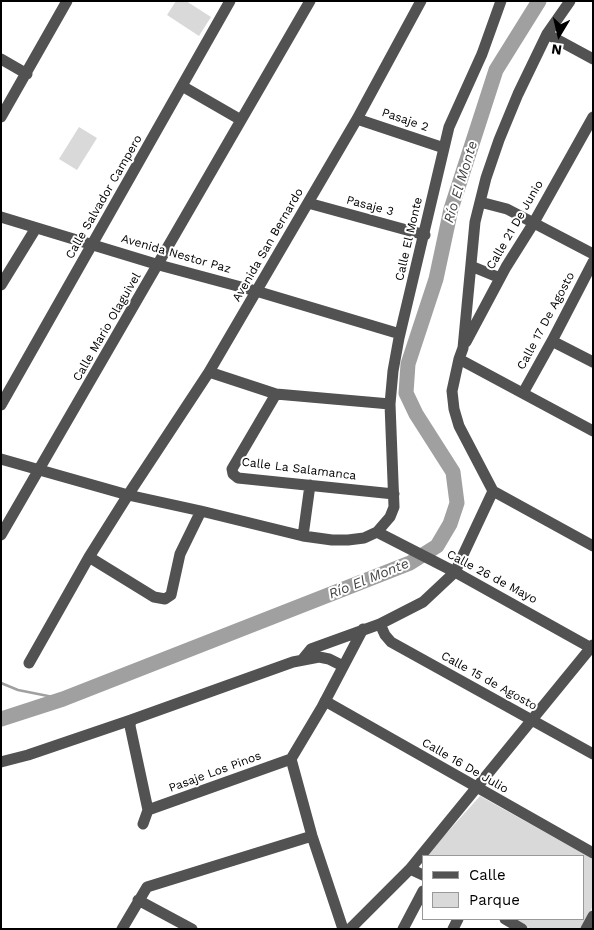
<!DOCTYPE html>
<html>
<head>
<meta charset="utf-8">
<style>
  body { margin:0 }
  #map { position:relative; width:594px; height:930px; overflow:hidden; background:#fff; font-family:"Work Sans",sans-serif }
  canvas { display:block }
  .frame { position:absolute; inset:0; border:2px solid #000; pointer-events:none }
  .legend { position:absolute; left:422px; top:855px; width:162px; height:65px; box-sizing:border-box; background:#fff; border:1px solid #999; margin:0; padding:6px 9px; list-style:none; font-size:15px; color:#000 }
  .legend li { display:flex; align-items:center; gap:10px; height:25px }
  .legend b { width:25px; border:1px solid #999 }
  .north { position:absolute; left:534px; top:10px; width:50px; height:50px; -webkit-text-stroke:4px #fff; paint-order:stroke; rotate:189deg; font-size:14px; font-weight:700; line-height:20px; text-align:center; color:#000 }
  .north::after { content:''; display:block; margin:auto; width:18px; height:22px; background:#000; clip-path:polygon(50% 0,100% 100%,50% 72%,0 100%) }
</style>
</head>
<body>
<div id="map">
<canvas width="594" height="930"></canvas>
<div class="frame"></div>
<ul class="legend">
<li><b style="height:6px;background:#525252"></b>Calle</li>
<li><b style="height:14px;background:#d9d9d9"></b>Parque</li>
</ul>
<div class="north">N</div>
</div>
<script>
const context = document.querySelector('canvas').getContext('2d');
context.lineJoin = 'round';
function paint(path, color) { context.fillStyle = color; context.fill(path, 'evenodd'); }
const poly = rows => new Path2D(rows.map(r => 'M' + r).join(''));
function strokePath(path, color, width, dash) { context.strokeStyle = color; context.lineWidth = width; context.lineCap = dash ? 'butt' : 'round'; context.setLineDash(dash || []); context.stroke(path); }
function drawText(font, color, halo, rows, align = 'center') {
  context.font = font + ' "Work Sans",sans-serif'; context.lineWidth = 4; context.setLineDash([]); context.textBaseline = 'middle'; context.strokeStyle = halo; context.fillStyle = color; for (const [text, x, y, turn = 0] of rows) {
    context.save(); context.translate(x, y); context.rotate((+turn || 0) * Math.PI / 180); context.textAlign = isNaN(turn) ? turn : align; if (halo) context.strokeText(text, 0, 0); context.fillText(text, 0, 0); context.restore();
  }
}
const green = poly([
  [176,1,186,1,211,17,199,36,167,15],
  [79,127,97,138,77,170,59,159],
  [480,796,593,859,593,906,581,929,531,929,513,919,583,919,583,856,426,856]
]);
const stream = poly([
  [1,683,18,690,63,699]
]);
const river = poly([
  [1,719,63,699,410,563,437,546,450,524,457,503,453,472,416,414,406,393,408,364,436,279,451,209,496,70,539,1]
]);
const minor = poly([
  [547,34,593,59],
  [1,59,27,74],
  [182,86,241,120],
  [1,117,67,1],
  [357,119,444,148],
  [480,202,507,209,593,254],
  [308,203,425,235],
  [1,217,159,265,256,291,400,334],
  [471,266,500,278],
  [1,285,36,228],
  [552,341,593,362],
  [466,342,506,267,533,224,593,117],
  [459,359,593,431],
  [209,372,276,394,390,404],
  [523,393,552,341,593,262],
  [276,394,232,469,233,474,238,478,394,494],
  [1,405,230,1],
  [1,459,128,495,201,511,303,536,332,540,348,540,364,538,377,532,390,517,394,507,390,404,393,371,399,338,449,127,482,54,501,1],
  [493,491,593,546],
  [377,532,455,572,593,649],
  [1,535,310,1],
  [303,536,310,485],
  [89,557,154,597,165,599,171,595,180,554,201,511],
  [380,624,385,635,391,642,593,754],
  [302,660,311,649,380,624,423,602,455,572,493,491,459,426,454,409,452,391,459,359,463,348,475,222,486,178,499,140,518,94,547,34,570,1],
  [29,663,89,557,128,495,209,372,357,119,421,1],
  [325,701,593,853],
  [1,762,28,755,131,720],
  [148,810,291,759],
  [143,824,148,810,130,726,131,720,293,662,319,657,329,659,343,666],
  [410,869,423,875],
  [138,900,192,929],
  [505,919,522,929],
  [122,929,147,887,312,836],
  [343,929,312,836,291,759,322,707,363,629],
  [350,929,410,869,593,645],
  [403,929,423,891],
  [453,929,458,919],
  [586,929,593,916]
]);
const streetNames = [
  ["Pasaje 2",405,120,19],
  ["Calle Salvador Campero",104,197,-60],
  ["Pasaje 3",370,206,15],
  ["Calle 21 De Junio",515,225,-60],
  ["Calle El Monte",409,239,-77],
  ["Avenida San Bernardo",268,245,-60],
  ["Avenida Nestor Paz",176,254,16],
  ["Calle 17 De Agosto",546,321,-62],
  ["Calle Mario Olaguivel",107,327,-60],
  ["Calle La Salamanca",299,469,7],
  ["Calle 26 de Mayo",492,577,28],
  ["Calle 15 de Agosto",489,681,29],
  ["Calle 16 De Julio",465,766,30],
  ["Pasaje Los Pinos",215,772,-20]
];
const waterNames = [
  ["Río El Monte",461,182,-73],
  ["Río El Monte",369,579,-22]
];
paint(green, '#d9d9d9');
strokePath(stream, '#a0a0a0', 2.5);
strokePath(river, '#a0a0a0', 15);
strokePath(minor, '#525252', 11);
drawText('12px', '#000', '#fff', streetNames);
drawText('italic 14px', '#414141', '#fff', waterNames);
</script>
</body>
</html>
